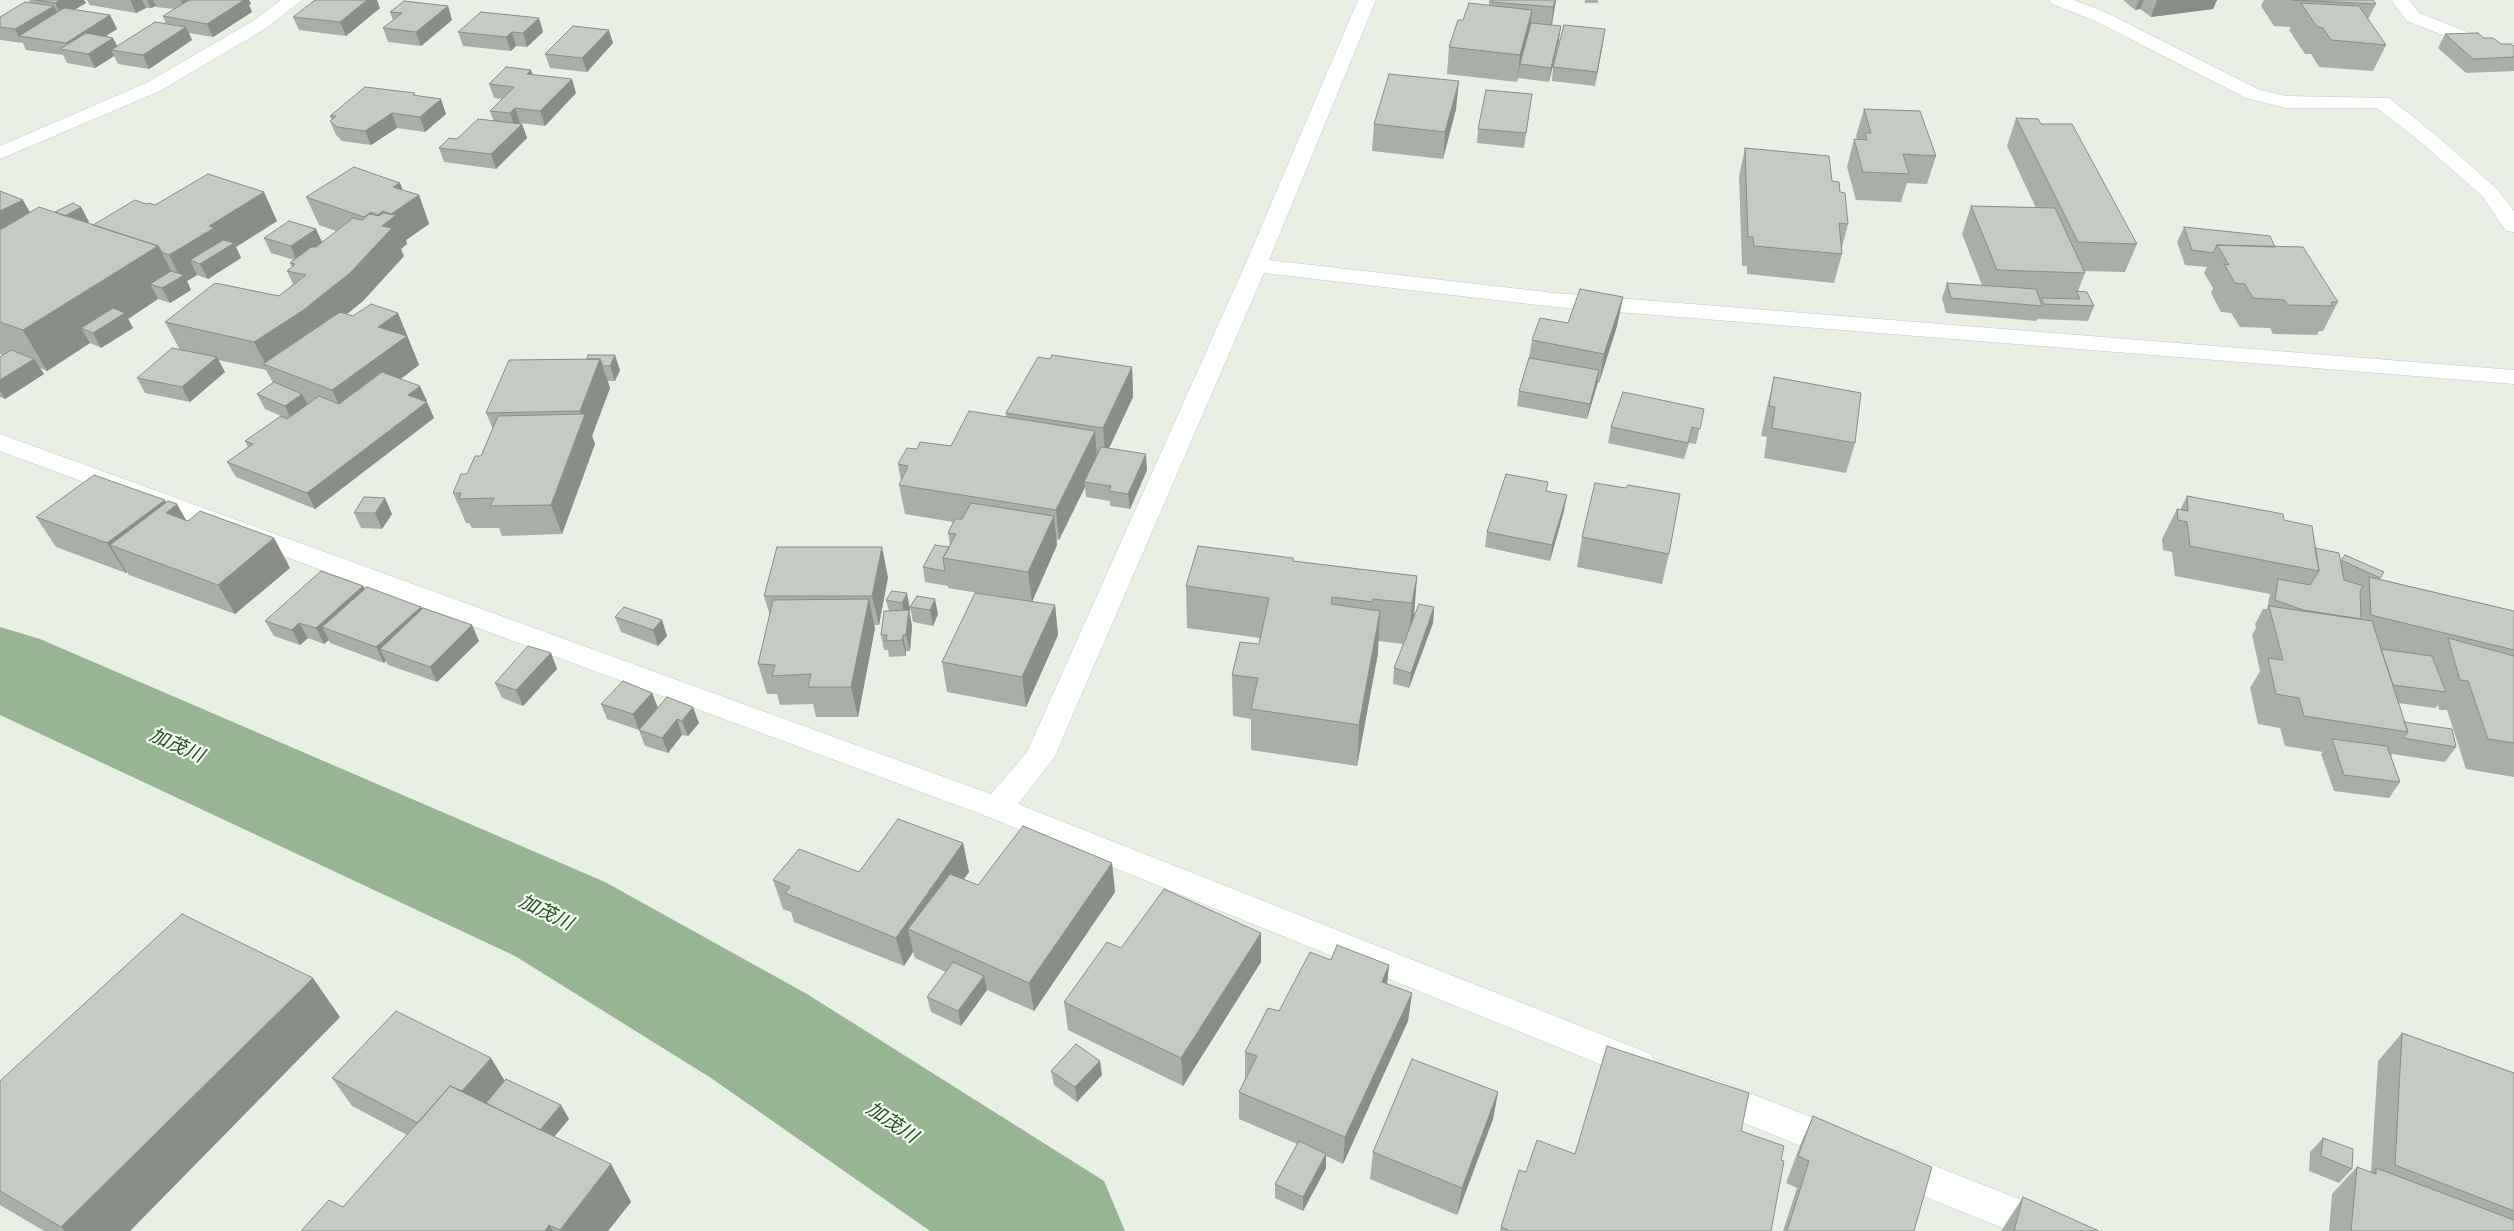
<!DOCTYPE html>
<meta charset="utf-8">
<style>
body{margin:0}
canvas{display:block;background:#e8f0e6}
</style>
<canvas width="2514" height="1231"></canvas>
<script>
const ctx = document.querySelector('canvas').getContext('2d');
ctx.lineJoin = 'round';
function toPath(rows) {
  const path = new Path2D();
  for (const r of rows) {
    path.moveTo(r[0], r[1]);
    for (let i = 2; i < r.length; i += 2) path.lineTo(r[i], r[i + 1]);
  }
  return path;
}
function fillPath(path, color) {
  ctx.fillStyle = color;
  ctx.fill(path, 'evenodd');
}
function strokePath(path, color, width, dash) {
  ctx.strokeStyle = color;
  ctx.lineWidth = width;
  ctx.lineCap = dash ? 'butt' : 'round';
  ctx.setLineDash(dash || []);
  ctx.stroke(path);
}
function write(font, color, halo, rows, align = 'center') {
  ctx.font = font + ' "Source Sans 3","Noto Sans JP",sans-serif';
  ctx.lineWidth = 4.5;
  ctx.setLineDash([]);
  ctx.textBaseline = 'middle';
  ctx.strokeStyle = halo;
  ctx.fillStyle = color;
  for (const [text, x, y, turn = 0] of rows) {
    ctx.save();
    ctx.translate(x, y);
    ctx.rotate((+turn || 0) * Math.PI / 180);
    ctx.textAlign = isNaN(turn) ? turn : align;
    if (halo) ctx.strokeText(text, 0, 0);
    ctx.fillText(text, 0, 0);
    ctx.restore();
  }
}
const river = toPath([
 [0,627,40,639,605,882,807,994,1104,1181,1125,1231,930,1231,711,1078,515,956,0,715,0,627]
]);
const street = toPath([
 [281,0,302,0,265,29,160,91,0,159,0,146,146,83,253,21,281,0],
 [1358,0,1376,0,1269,260,1555,293,2514,370,2514,384,1555,307,1264,273,1054,758,1018,804,1651,1054,1656,1065,1651,1076,1639,1080,986,816,0,451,0,434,991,794,1027,752,1245,265,1358,0],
 [2049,0,2074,0,2107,13,2260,90,2286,96,2389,98,2437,136,2496,188,2514,211,2514,232,2506,231,2482,196,2423,144,2377,108,2286,108,2246,98,2095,21,2052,4,2049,0],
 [2391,0,2409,0,2419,13,2514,50,2514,63,2407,21,2391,0],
 [1711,1078,1854,1134,1859,1146,1854,1158,1841,1162,1699,1105,1694,1094,1699,1083,1711,1078],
 [1892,1149,2067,1218,2073,1231,2010,1231,1879,1178,1874,1166,1879,1154,1892,1149]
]);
const wall = toPath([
 [29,0,84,0,86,3,74,10,110,15,117,29,105,36,113,38,117,46,166,24,163,16,174,9,156,7,156,6,151,8,146,8,136,13,90,5,87,0,249,0,251,4,249,5,252,12,213,37,189,33,192,40,149,69,118,64,114,56,95,68,67,63,63,55,26,50,23,43,0,40,0,17,30,3],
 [1489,0,1556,0,1552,25,1559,40,1549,82,1518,78,1517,82,1447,74,1449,47,1463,20,1489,5],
 [1585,0,1598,0,1598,3,1585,3],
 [2123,0,2217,0,2213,9,2151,17,2140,9,2135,10],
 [2264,0,2373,0,2376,4,2368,19,2386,45,2373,71,2319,67,2311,54,2305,54,2289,30,2291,27,2274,26,2261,6],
 [448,6,452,20,421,46,388,42,383,28,393,20,390,12],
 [380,8,346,36,299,30,293,17],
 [539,18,543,32,527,47,516,46,511,51,463,46,458,32],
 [2445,34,2484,38,2501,44,2514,46,2514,71,2466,73,2438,48],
 [613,43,587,72,550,68,545,54],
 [1603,43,1595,86,1552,81,1553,67],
 [533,75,576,93,545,126,520,123,519,123,522,124,527,138,496,169,444,162,439,148,493,120,490,111,502,99,494,98,489,84],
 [1532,94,1524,148,1477,143,1478,129],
 [416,96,446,114,425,132,397,128,371,145,342,141,336,135,330,121,332,120,330,116],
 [1456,109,1443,159,1372,151,1374,124],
 [1864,109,1936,156,1927,184,1907,183,1901,202,1856,200,1847,167,1854,139,1857,139,1856,136],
 [2016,118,2041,124,2137,244,2125,272,2085,271,2085,273,2078,291,2094,306,2088,321,2038,319,2038,318,2036,321,1946,313,1942,298,1947,283,1982,285,1962,234,1971,206,2036,208,2007,146],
 [1745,148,1832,181,1840,192,1848,224,1842,247,1842,254,1834,283,1747,274,1747,266,1742,266,1739,176],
 [400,183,403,191,419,195,429,224,406,240,407,244,401,249,404,256,363,301,347,314,353,316,398,313,419,365,401,379,427,401,426,402,434,418,315,509,236,477,227,462,248,447,245,441,281,416,265,409,257,394,273,383,266,370,218,360,225,372,190,402,145,393,137,378,180,350,165,322,279,296,293,284,287,271,292,267,290,263,294,260,271,253,264,238,316,229,322,242,336,231,319,225,306,197],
 [0,191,30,213,55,212,81,207,89,222,87,223,93,225,146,204,277,221,236,247,241,258,208,279,197,275,187,281,191,290,170,303,158,299,128,319,133,328,101,348,90,343,47,371,40,368,44,374,5,399,0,397,0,357,3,355,0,354],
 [2184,227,2275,247,2338,302,2323,331,2319,331,2317,335,2273,334,2270,328,2240,327,2231,313,2221,312,2211,293,2213,288,2204,273,2207,267,2185,265,2177,242],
 [1623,297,1617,326,1599,383,1597,383,1587,419,1517,406,1519,391,1529,358,1532,340],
 [588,355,620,370,615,381,608,381,610,388,592,436,595,444,562,534,502,536,499,528,472,528,469,523,466,523,453,493,481,456,493,429,486,413,587,359],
 [1050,359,1132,367,1133,397,1109,448,1147,470,1130,509,1110,506,1110,501,1086,497,1085,487,1059,540,1057,539,1057,545,1032,602,948,588,948,586,925,582,923,567,949,547,950,545,948,533,953,522,905,514,899,485,901,481,898,464,917,449,951,446,1006,417,1006,413],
 [1774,377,1855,443,1846,473,1764,458,1767,437,1761,436,1767,407],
 [1704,409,1696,444,1689,443,1684,459,1608,443,1611,427],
 [1548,482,1546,491,1564,511,1550,561,1485,547,1487,532],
 [1626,488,1669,554,1662,584,1577,567,1582,537],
 [2187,496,2284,520,2315,548,2341,560,2384,572,2380,579,2514,611,2514,777,2466,769,2447,710,2439,710,2438,705,2435,708,2398,703,2404,722,2456,747,2445,762,2392,754,2391,756,2400,782,2389,798,2334,791,2321,754,2323,752,2285,746,2280,728,2258,724,2250,688,2260,671,2252,635,2256,628,2255,624,2263,609,2267,609,2270,594,2175,576,2172,552,2163,550,2162,539,2177,509,2180,510],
 [166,503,186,521,274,538,290,568,235,614,129,575,127,572,126,573,56,547,36,517],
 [354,513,392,514,382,529,361,528],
 [1293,561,1417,576,1413,620,1434,607,1433,623,1409,688,1393,684,1394,668,1404,644,1378,641,1378,653,1357,766,1251,750,1251,719,1233,716,1232,675,1259,644,1260,638,1187,628,1186,586],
 [888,577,879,625,874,625,875,628,858,717,816,717,813,704,780,705,777,694,767,694,758,664,770,616,764,596],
 [363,586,365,589,421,607,422,609,472,625,479,641,437,682,388,665,386,661,384,663,330,643,329,640,324,644,308,638,300,645,274,636,265,621],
 [892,591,910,609,909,610,912,626,910,651,906,651,906,656,889,657,888,650,884,650,881,635,889,611,886,600],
 [917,596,938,614,933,626,913,622,910,607],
 [1055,605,1058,635,1026,707,947,692,942,662],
 [615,617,662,620,667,636,658,646,621,632],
 [551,653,557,669,523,706,502,698,495,683],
 [652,693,658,708,699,723,688,736,682,735,668,753,645,746,639,730,607,719,601,704],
 [963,843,969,872,964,879,978,885,1112,863,1115,892,1034,1011,987,990,961,1026,931,1012,927,997,946,972,915,958,913,952,904,966,794,922,791,912,783,909,773,880,859,872],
 [1261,933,1261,962,1183,1086,1068,1030,1064,1002,1121,948],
 [1331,960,1389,965,1387,984,1412,993,1408,1021,1343,1164,1326,1156,1326,1168,1303,1211,1275,1198,1275,1184,1297,1144,1239,1119,1239,1092,1245,1079,1245,1052,1279,1011],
 [340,1017,130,1231,44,1231,0,1205,0,1081],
 [2402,1033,2514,1073,2514,1231,2329,1231,2332,1194,2357,1167,2371,1172,2378,1061],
 [491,1058,505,1081,561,1105,569,1119,554,1137,611,1164,631,1202,608,1231,301,1231,343,1207,407,1135,352,1106,332,1078],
 [1051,1071,1102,1075,1077,1102,1054,1085],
 [1498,1092,1493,1119,1457,1215,1370,1179,1373,1152],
 [1813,1116,1914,1231,1783,1231,1797,1188,1786,1183,1801,1143],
 [1741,1131,1781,1160,1771,1231,1500,1231,1501,1227,1526,1172,1575,1154],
 [2323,1138,2352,1169,2339,1183,2309,1171,2310,1152],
 [2023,1197,2099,1231,2001,1231]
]);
const shadedWall = toPath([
 [60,0,84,0,86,3,62,17,55,3],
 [130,0,142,0,146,8,136,13],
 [147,0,153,0,156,6,151,8],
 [181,0,203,0,186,11],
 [241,0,249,0,251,4,249,5,252,12,213,37,207,24],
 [367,0,377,0,380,8,346,36,340,22],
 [1555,0,1556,0,1550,34,1553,7],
 [2139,0,2144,0,2140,9,2135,10],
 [2157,0,2217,0,2213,9,2151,17],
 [54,6,61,19,19,36,22,43,15,29],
 [448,6,452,20,421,46,416,32],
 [1532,10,1529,36,1520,64,1517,82,1520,55],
 [110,15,117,29,80,53,70,51,66,43],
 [539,18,543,32,527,47,523,33],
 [1561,26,1559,40,1549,82,1551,68],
 [186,27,192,40,149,69,143,55],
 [1605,29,1603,43,1595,86,1597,72],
 [609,30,613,43,587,72,582,58],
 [512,32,516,46,511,51,506,37],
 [113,38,120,52,111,50,114,56,95,68,88,54],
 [531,70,536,84,527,74],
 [572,79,576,93,545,126,540,111],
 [1459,81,1456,109,1443,159,1445,132],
 [441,99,446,114,425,132,420,117],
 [515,108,520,123,515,128,510,113],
 [392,113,397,128,371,145,365,131],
 [522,124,527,138,496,169,491,154],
 [400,183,408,203,419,195,429,224,406,240,407,244,401,249,404,256,363,301,315,340,266,365,254,342,376,245,364,217,371,212,382,239,386,235,378,215,383,211,388,222,393,218,391,214,393,187],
 [264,192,277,221,236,247,241,258,208,279,200,264,190,260,197,275,187,281,191,290,170,303,162,288,150,284,158,299,128,319,133,328,101,348,93,333,81,328,90,343,47,371,23,330,158,246,176,280,180,277,169,255,209,226],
 [23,200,39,228,0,248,0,211],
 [81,207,89,222,47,244,39,229],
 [316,229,323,244,297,261,291,246],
 [1623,297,1617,326,1599,383,1604,354],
 [398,313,419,365,346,419,332,390,378,327],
 [615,355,620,370,615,381,610,366],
 [217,357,225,372,190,402,182,387],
 [34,359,44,374,5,399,0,391,0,380],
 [600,359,610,388,592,436,595,444,562,534,551,505,583,418,580,411],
 [1132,367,1133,397,1105,457,1103,428],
 [1599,370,1597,386,1587,419,1590,404],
 [420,386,427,401,414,410,408,395],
 [302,394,310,409,292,421,285,406],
 [427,402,434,418,315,509,307,493],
 [1095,431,1097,461,1084,482,1085,487,1059,540,1056,510],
 [1146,454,1147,470,1130,509,1128,494],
 [1567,495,1564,511,1550,561,1552,545],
 [385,498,392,514,382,529,375,513],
 [165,500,170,509,177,504,194,534,110,545,127,572,126,573,107,543],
 [1054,516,1057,545,1032,602,1028,572],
 [274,538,290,568,235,614,218,585],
 [882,547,888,577,879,625,872,596],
 [1417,576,1414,617,1408,645,1412,603],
 [363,586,371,601,322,627,329,640,324,644,316,628],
 [907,593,910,609,905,619,902,603],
 [869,599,875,628,858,717,851,687],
 [935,599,938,614,933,626,930,610],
 [1055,605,1058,635,1026,707,1022,677],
 [421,607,429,622,380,649,386,661,384,663,376,647],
 [1434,607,1433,623,1409,688,1411,673],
 [909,610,912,626,910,651,906,635],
 [1380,611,1378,653,1357,766,1359,725],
 [662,620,667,636,658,646,653,630],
 [299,623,308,638,300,645,292,630],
 [472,625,479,641,437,682,430,667],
 [903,635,906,651,906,656,902,640],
 [551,653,557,669,523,706,516,690],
 [652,693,658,708,639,730,633,714],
 [693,707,699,723,688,736,682,721],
 [677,719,682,735,668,753,662,738],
 [963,843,969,872,924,936,908,929,913,952,904,966,896,938],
 [1112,863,1115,892,1034,1011,1029,983],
 [1261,933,1261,962,1183,1086,1181,1058],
 [1389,965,1386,994,1382,982],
 [984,976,987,990,961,1026,958,1011],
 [313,978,340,1017,130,1231,65,1231,61,1227],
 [1412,993,1408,1021,1343,1164,1345,1137],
 [491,1058,507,1085,481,1117,429,1128],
 [1100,1061,1102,1075,1077,1102,1075,1087],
 [1498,1092,1493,1119,1457,1215,1462,1188],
 [561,1105,569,1119,539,1155,531,1141],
 [1326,1154,1326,1168,1303,1211,1303,1197],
 [611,1164,631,1202,608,1231,560,1231,560,1230],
 [549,1225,553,1231,545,1231]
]);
const building = toPath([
 [36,0,60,0,55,3,36,0],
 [189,0,244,0,207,24,163,16,189,0],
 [315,0,367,0,340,22,293,17,315,0],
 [1492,0,1555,0,1553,7,1492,2,1492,0],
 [2292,0,2373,0,2376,4,2292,0],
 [404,1,448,6,416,32,383,28,402,13,390,12,404,1],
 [25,2,54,6,15,29,0,27,0,17,25,2],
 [1469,3,1532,10,1520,55,1449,47,1458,20,1463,20,1469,3],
 [2301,3,2359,6,2386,45,2331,40,2323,28,2317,27,2301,3],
 [64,8,110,15,66,43,19,36,64,8],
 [481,12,539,18,523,33,512,32,506,37,458,32,481,12],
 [155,22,186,27,143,55,111,50,155,22],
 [1531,23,1561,26,1551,68,1520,64,1531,23],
 [1564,25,1605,29,1597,72,1553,67,1564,25],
 [573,26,609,30,582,58,545,54,573,26],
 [86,33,113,38,88,54,60,49,86,33],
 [2478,33,2484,38,2493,38,2501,44,2511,44,2514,46,2514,57,2473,59,2445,34,2478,33],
 [506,67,531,70,527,74,572,79,540,111,515,108,510,113,490,111,514,87,489,84,506,67],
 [1389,74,1459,81,1445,132,1374,124,1389,74],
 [365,87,415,93,413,95,441,99,420,117,392,113,365,131,337,127,330,121,336,116,330,116,365,87],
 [1486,90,1532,94,1526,133,1478,129,1486,90],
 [1864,109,1920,111,1936,156,1903,154,1909,174,1863,172,1854,139,1867,140,1865,133,1871,133,1864,109],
 [2016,118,2038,119,2041,124,2072,124,2137,244,2078,242,2016,118],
 [478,119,522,124,491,154,439,148,449,138,457,139,478,119],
 [1745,148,1829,156,1832,181,1839,182,1840,192,1845,193,1848,224,1839,223,1842,254,1754,246,1753,237,1748,237,1745,148],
 [354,167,400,183,393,187,419,195,391,214,383,211,378,215,371,212,364,217,306,197,354,167],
 [208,174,264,192,209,226,214,228,169,255,162,252,158,246,93,225,135,200,146,204,149,203,155,205,208,174],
 [0,191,23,200,0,211,0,191],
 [73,203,81,207,65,216,55,212,73,203],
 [1971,206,2055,208,2085,273,1997,270,1971,206],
 [39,207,158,246,23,330,0,322,0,230,39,207],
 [383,213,396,215,382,226,392,228,350,273,302,311,254,342,165,322,215,283,279,296,306,275,287,271,295,264,290,263,311,247,316,247,353,218,362,220,369,214,379,216,383,213],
 [289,221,316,229,291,246,264,238,289,221],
 [2184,227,2270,236,2275,247,2217,245,2213,253,2192,250,2184,227],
 [223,240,234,243,200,264,190,260,223,240],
 [2217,245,2303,247,2338,302,2331,302,2333,306,2288,305,2284,300,2253,298,2245,284,2235,283,2224,264,2229,265,2217,245],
 [171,271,184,275,162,288,150,284,171,271],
 [1947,283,2036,289,2042,306,1951,298,1947,283],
 [1580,289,1623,297,1604,354,1532,340,1540,318,1568,323,1580,289],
 [2076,291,2087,292,2094,306,2044,304,2041,298,2080,299,2076,291],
 [371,304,398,313,378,327,407,336,332,390,263,364,340,312,353,316,371,304],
 [113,308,125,313,93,333,81,328,113,308],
 [172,348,217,357,182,387,137,378,172,348],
 [11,350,34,359,0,380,0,357,11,350],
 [588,355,615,355,610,366,603,366,600,359,587,359,588,355],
 [1052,355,1132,367,1103,428,1006,413,1038,357,1050,359,1052,355],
 [1529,358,1599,370,1590,404,1519,391,1529,358],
 [600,359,580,411,486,413,509,360,600,359],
 [382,372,420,386,408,395,427,402,307,493,227,462,253,444,245,441,281,416,287,419,319,396,339,404,382,372],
 [1774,377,1861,393,1855,443,1772,428,1775,407,1769,406,1774,377],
 [274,382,302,394,285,406,257,394,274,382],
 [1623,392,1704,409,1700,429,1692,427,1688,443,1611,427,1623,392],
 [969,411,1095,431,1056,510,899,485,908,466,898,464,907,448,917,449,920,442,951,446,969,411],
 [585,414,551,505,490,506,494,498,459,499,461,493,453,493,461,474,467,474,475,456,481,456,498,416,585,414],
 [1101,447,1146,454,1128,494,1109,491,1111,486,1084,482,1101,447],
 [1506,474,1548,482,1546,491,1567,495,1552,545,1487,532,1506,474],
 [94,475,165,500,107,543,36,517,94,475],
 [1595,483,1626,488,1628,485,1680,494,1669,554,1582,537,1595,483],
 [2187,496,2283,514,2284,520,2312,526,2319,571,2190,546,2187,522,2178,520,2177,509,2188,511,2187,496],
 [364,497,385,498,375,513,354,513,364,497],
 [168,501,177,504,166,513,188,521,200,511,274,538,218,585,110,545,168,501],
 [971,503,1054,516,1028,572,943,558,956,534,948,533,955,519,962,519,971,503],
 [935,545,949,547,943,558,945,571,923,567,935,545],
 [1198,546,1293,558,1293,561,1417,576,1412,603,1373,599,1373,602,1332,597,1331,604,1380,611,1359,725,1251,709,1258,678,1232,675,1240,642,1259,644,1269,598,1186,586,1198,546],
 [777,547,882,547,872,596,764,596,777,547],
 [2315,548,2339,553,2344,580,2363,586,2360,591,2361,619,2303,610,2275,600,2278,579,2310,585,2319,571,2315,548],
 [2345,555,2384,572,2380,578,2341,560,2345,555],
 [321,571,363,586,316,628,299,623,292,630,265,621,321,571],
 [2369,577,2514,611,2514,650,2371,615,2369,577],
 [367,587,421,607,376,647,322,627,367,587],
 [892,591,907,593,902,603,886,600,892,591],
 [975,593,1055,605,1022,677,942,662,975,593],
 [917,596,935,599,930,610,910,607,917,596],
 [869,599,851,687,808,687,811,674,772,676,775,665,758,664,773,600,869,599],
 [1419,604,1434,607,1411,673,1394,668,1419,604],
 [2269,606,2372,621,2408,732,2304,716,2299,698,2276,694,2268,658,2283,660,2269,606],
 [624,607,662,620,653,630,615,617,624,607],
 [423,608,472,625,430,667,380,649,423,608],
 [909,610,906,635,903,635,902,640,886,641,887,635,881,635,884,611,909,610],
 [2448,638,2514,656,2514,743,2488,739,2468,681,2460,680,2448,638],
 [528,646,551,653,516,690,495,683,528,646],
 [2381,649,2432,656,2446,692,2393,685,2381,649],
 [623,681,652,693,633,714,601,704,623,681],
 [667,697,693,707,682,721,677,719,662,738,639,730,667,697],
 [2404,722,2452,729,2456,747,2403,738,2408,732,2404,722],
 [2332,739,2387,746,2400,782,2344,775,2332,739],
 [898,819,963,843,896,938,785,893,790,887,773,880,799,849,859,872,898,819],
 [1023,826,1112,863,1029,983,908,929,950,874,978,885,1023,826],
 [1164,889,1261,933,1181,1058,1064,1002,1107,942,1121,948,1164,889],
 [182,914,313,978,61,1227,0,1191,0,1081,182,914],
 [1337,945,1389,965,1382,982,1412,993,1345,1137,1239,1092,1257,1056,1245,1052,1268,1008,1279,1011,1310,952,1331,960,1337,945],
 [953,962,984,976,958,1011,927,997,953,962],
 [396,1011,491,1058,462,1091,450,1086,418,1123,332,1078,396,1011],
 [2402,1033,2514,1073,2514,1211,2395,1165,2402,1033],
 [1076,1044,1100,1061,1075,1087,1051,1071,1076,1044],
 [1607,1046,1749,1093,1741,1131,1784,1146,1781,1160,1784,1161,1771,1231,1507,1231,1508,1230,1501,1227,1519,1170,1526,1172,1537,1140,1575,1154,1607,1046],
 [1412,1059,1498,1092,1462,1188,1373,1152,1412,1059],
 [506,1079,561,1105,540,1130,486,1103,506,1079],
 [450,1086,611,1164,560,1230,549,1225,545,1231,301,1231,329,1200,343,1207,450,1086],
 [1813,1116,1932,1167,1914,1231,1787,1231,1809,1161,1798,1156,1813,1116],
 [2323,1138,2353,1149,2352,1169,2321,1156,2323,1138],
 [1299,1141,1326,1154,1303,1197,1275,1184,1299,1141],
 [2357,1167,2376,1174,2376,1168,2514,1220,2514,1231,2351,1231,2357,1167],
 [2023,1197,2099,1231,2014,1231,2023,1197]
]);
const waterNames = [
 ["加茂川",176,747,24],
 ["加茂川",545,914,26],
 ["加茂川",891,1124,34]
];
fillPath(river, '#97b593');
strokePath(street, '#c1c9bf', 1);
fillPath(street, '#fff');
fillPath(wall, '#a9afa7');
fillPath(shadedWall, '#898e88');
fillPath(building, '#c4cbc2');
strokePath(building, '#898e88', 1);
write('italic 19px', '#224b1c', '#f5fdf4', waterNames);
</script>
